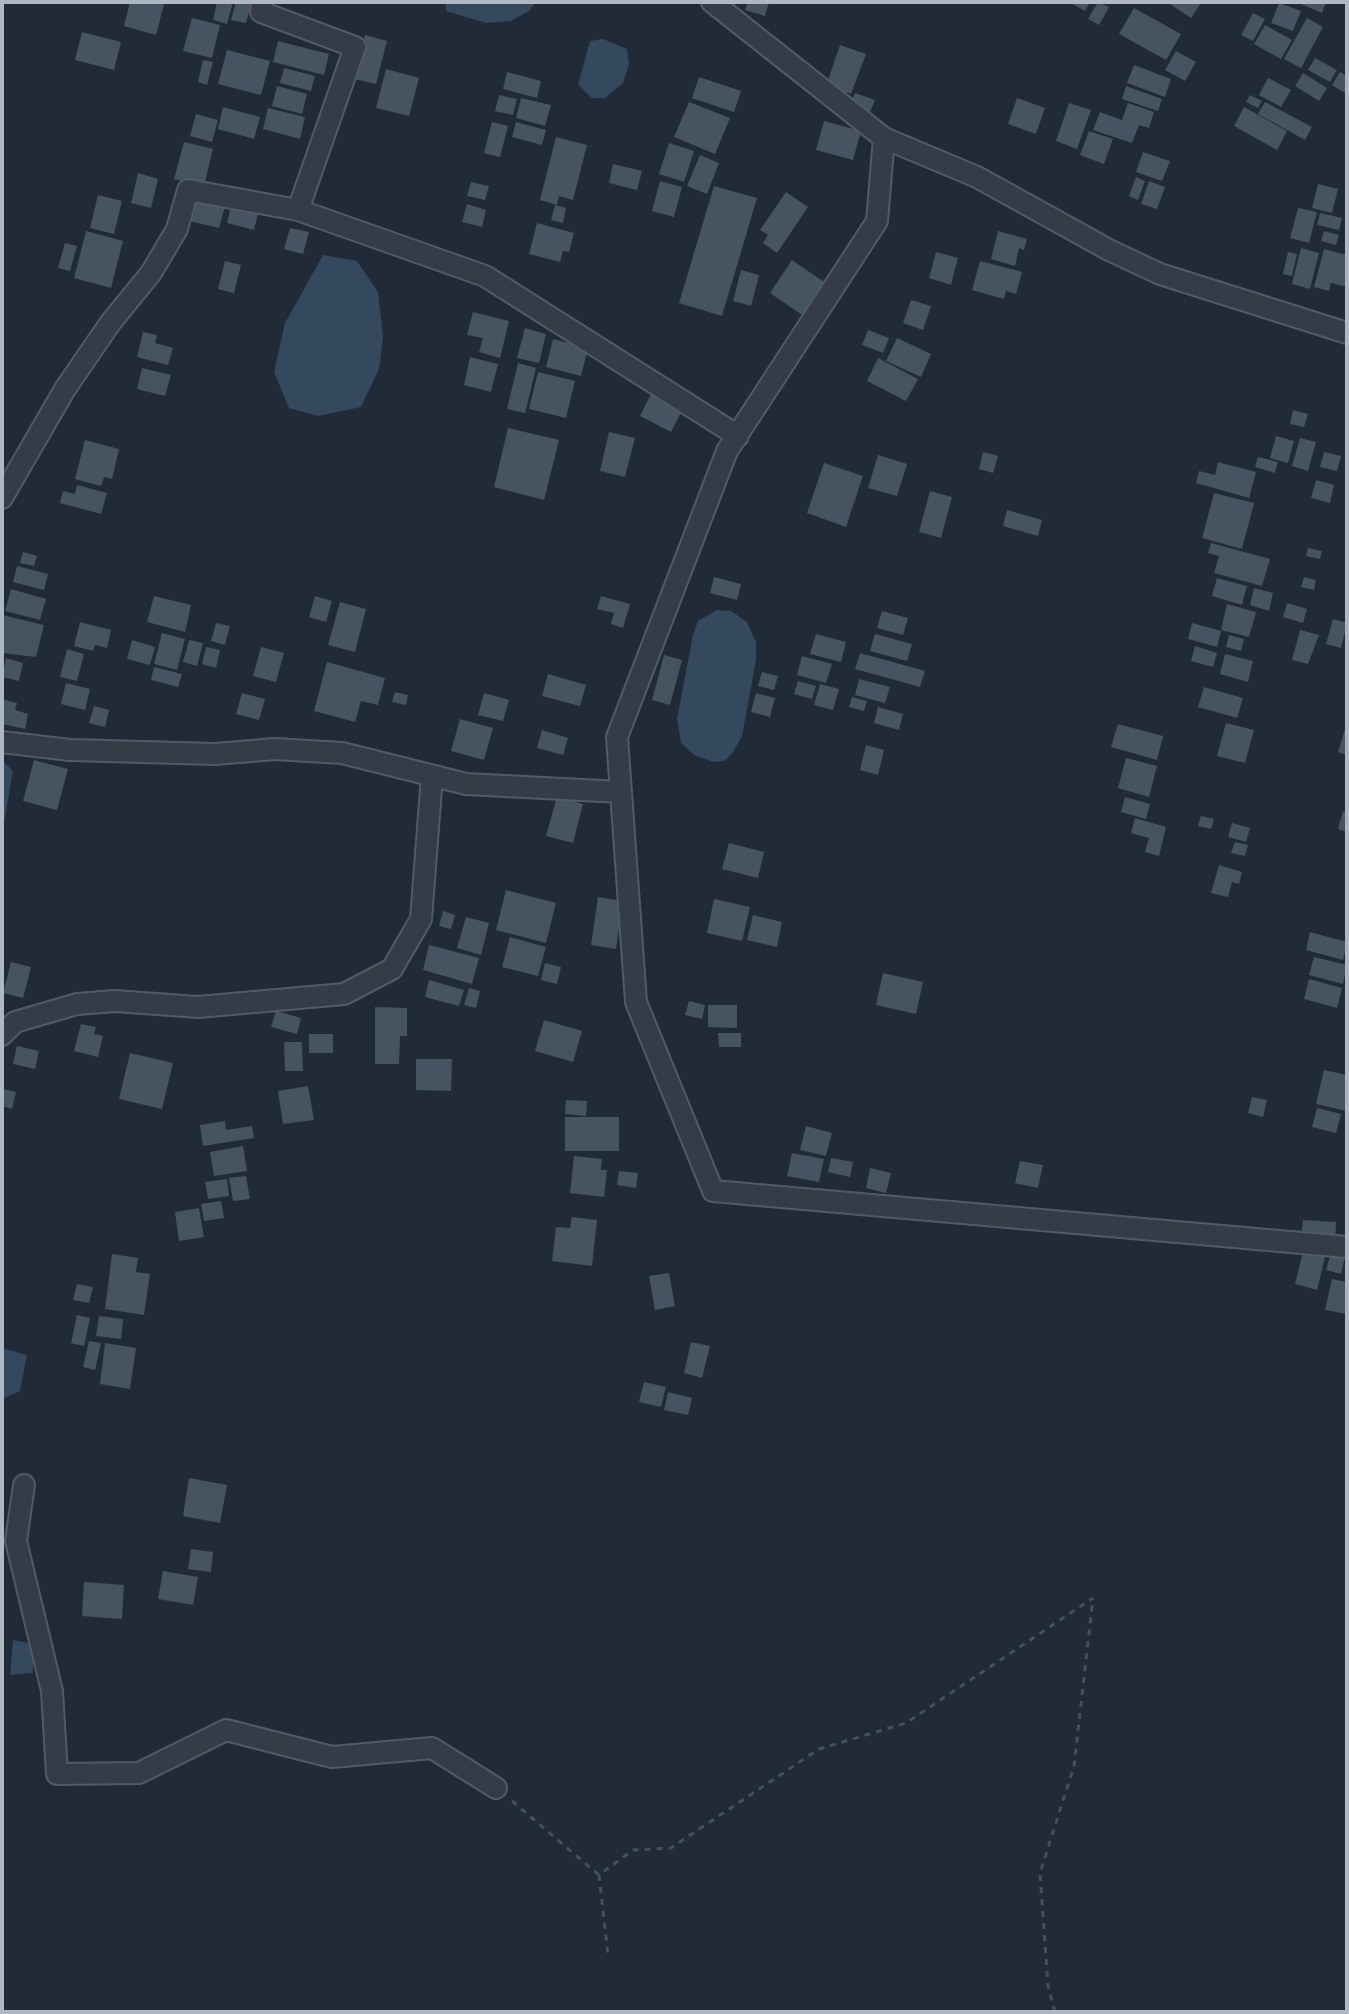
<!DOCTYPE html>
<style>
body{margin:0}
#map{position:relative;width:1349px;height:2014px;overflow:hidden;background:#202b37;font-family:Arial,sans-serif}
canvas{display:block}
.frame{position:absolute;inset:0;border:4px solid #aeb8c4;pointer-events:none}
</style>
<div id="map">
<canvas width="1349" height="2014"></canvas>
<div class="frame"></div>
</div>
<script>
const ctx = document.querySelector('canvas').getContext('2d');
ctx.lineJoin = 'round';
function fillPath(path, color) {
  ctx.fillStyle = color;
  ctx.fill(path, 'evenodd');
}
function toPath(rows) {
  const path = new Path2D();
  for (const r of rows) {
    path.moveTo(r[0], r[1]);
    for (let i = 2; i < r.length; i += 2) path.lineTo(r[i], r[i + 1]);
  }
  return path;
}
function strokePath(path, color, width, dash) {
  ctx.strokeStyle = color;
  ctx.lineWidth = width;
  ctx.lineCap = dash ? 'butt' : 'round';
  ctx.setLineDash(dash || []);
  ctx.stroke(path);
}
const water = toPath([
 [446,2,536,2,529,11,511,21,486,23,446,11],
 [603,39,627,49,629,64,623,83,605,98,592,98,578,85,590,41],
 [323,255,357,261,378,292,383,337,379,369,361,407,318,416,289,408,274,372,285,323],
 [717,610,731,611,747,622,756,642,756,660,742,736,732,754,724,761,714,762,694,755,681,743,677,719,693,635,698,621],
 [2,760,13,771,2,834],
 [2,1348,27,1355,20,1391,2,1399],
 [13,1640,33,1644,33,1673,10,1675]
]);
const building = toPath([
 [130,2,164,4,156,35,124,26],
 [217,2,233,2,227,24,213,20],
 [236,2,252,2,246,23,231,20],
 [748,2,769,2,765,16,745,10],
 [1069,2,1090,2,1085,11],
 [1098,2,1109,7,1099,25,1088,19],
 [1167,2,1199,2,1201,3,1191,18],
 [1296,2,1326,2,1322,13],
 [1279,3,1301,11,1293,31,1271,23],
 [1134,8,1181,34,1166,60,1119,34],
 [1253,13,1265,19,1253,41,1241,35],
 [192,18,220,25,212,58,183,51],
 [1307,18,1323,27,1301,68,1284,59],
 [1265,25,1292,40,1281,59,1254,44],
 [82,32,121,42,114,70,75,60],
 [365,35,387,41,376,84,354,79],
 [278,41,329,54,324,75,273,62],
 [840,45,866,54,851,94,826,86],
 [227,50,270,61,261,95,218,84],
 [1176,51,1196,62,1185,81,1165,70],
 [1315,58,1337,70,1330,82,1308,70],
 [203,60,213,62,207,85,198,82],
 [1134,65,1171,79,1165,97,1127,83],
 [284,68,315,76,311,91,280,83],
 [386,69,419,78,409,116,376,108],
 [507,72,541,81,537,98,503,89],
 [1340,72,1347,76,1345,93,1332,85],
 [1303,73,1327,88,1319,101,1295,86],
 [699,77,741,91,734,112,692,98],
 [1268,78,1291,90,1281,107,1259,95],
 [277,86,307,94,302,114,272,106],
 [1126,86,1162,99,1158,111,1122,99],
 [855,93,875,100,869,114,849,107],
 [499,95,517,99,513,115,495,111],
 [1250,95,1262,101,1258,108,1246,102],
 [521,98,551,105,545,126,516,118],
 [1017,98,1045,108,1036,134,1008,124],
 [689,102,730,118,715,154,674,137],
 [1265,102,1312,127,1305,140,1258,114],
 [1069,103,1091,110,1077,149,1056,141],
 [1128,103,1154,112,1149,128,1139,125,1132,143,1093,130,1100,112,1122,120],
 [223,107,260,117,254,139,218,129],
 [1244,107,1287,131,1277,150,1234,126],
 [268,108,305,117,300,139,263,129],
 [196,114,218,120,212,142,190,136],
 [824,121,861,131,853,160,816,150],
 [492,122,508,126,500,157,484,153],
 [516,122,546,130,542,145,512,137],
 [1089,131,1113,139,1104,164,1080,155],
 [556,137,587,145,573,200,559,196,557,205,540,200],
 [184,142,213,149,204,186,174,179],
 [669,143,694,151,684,182,659,174],
 [1143,152,1170,161,1162,181,1136,172],
 [700,155,719,163,707,194,687,186],
 [613,164,642,171,637,190,609,183],
 [138,173,158,179,151,208,131,203],
 [1136,177,1145,181,1138,200,1129,196],
 [660,181,682,187,674,217,652,211],
 [1149,181,1165,187,1157,209,1141,204],
 [471,182,489,186,485,200,467,196],
 [1318,184,1338,189,1332,213,1312,208],
 [714,186,757,198,722,316,679,303],
 [786,192,808,207,777,253,763,243,768,235,760,230],
 [98,195,122,201,114,234,90,228],
 [196,195,226,203,219,228,189,221],
 [232,202,259,209,254,230,227,223],
 [467,204,486,210,482,227,462,222],
 [555,205,566,208,563,223,551,220],
 [1298,208,1317,212,1309,243,1290,238],
 [1320,213,1342,218,1339,230,1317,225],
 [537,223,574,233,569,252,563,251,560,262,529,254],
 [290,228,309,232,303,254,284,249],
 [86,231,123,241,111,288,74,278],
 [998,231,1027,239,1024,250,1019,248,1015,266,991,259],
 [1324,231,1339,235,1336,245,1321,241],
 [65,243,77,246,70,271,58,268],
 [1301,248,1319,253,1310,289,1292,284],
 [1324,249,1347,255,1347,287,1331,283,1329,291,1314,287],
 [936,252,958,258,951,285,929,278],
 [1288,252,1297,254,1292,276,1283,274],
 [792,260,827,284,805,317,770,293],
 [225,261,241,265,234,293,218,289],
 [980,261,1022,272,1016,294,1006,291,1004,299,972,290],
 [741,270,759,275,751,306,733,301],
 [911,300,931,306,923,330,903,323],
 [473,312,509,321,500,358,479,352,483,338,467,335],
 [525,328,546,334,539,363,517,358],
 [868,330,889,338,883,353,862,345],
 [143,332,157,335,155,343,173,348,168,365,137,357],
 [897,338,931,354,921,377,886,361],
 [553,339,588,348,581,376,546,367],
 [470,357,498,364,491,392,464,385],
 [878,358,918,379,906,401,867,381],
 [518,363,536,368,525,413,507,409],
 [142,368,171,375,165,396,137,389],
 [538,372,575,381,566,418,529,409],
 [653,390,684,406,671,432,640,416],
 [1293,410,1308,414,1304,427,1290,424],
 [508,428,559,440,544,500,494,487],
 [609,432,635,438,625,477,600,471],
 [1276,436,1294,441,1288,463,1270,458],
 [1300,438,1316,442,1308,471,1292,466],
 [85,440,119,449,112,479,104,477,101,486,75,479],
 [983,452,998,456,993,473,979,469],
 [1324,452,1341,456,1337,471,1320,467],
 [878,455,907,464,897,496,868,488],
 [1258,457,1278,462,1275,473,1255,467],
 [1218,462,1256,472,1249,498,1196,483,1199,471,1215,475],
 [824,463,863,476,846,527,807,513],
 [1316,480,1334,485,1330,503,1311,498],
 [77,485,107,493,101,514,60,503,63,491,75,494],
 [930,491,952,497,941,538,919,532],
 [1214,493,1254,503,1242,549,1202,538],
 [1007,510,1042,520,1038,536,1003,526],
 [1211,543,1270,559,1262,586,1214,573,1219,556,1208,553],
 [1308,548,1322,551,1320,559,1306,556],
 [23,552,37,556,34,566,20,563],
 [17,566,48,574,44,590,13,582],
 [714,577,741,584,737,600,710,593],
 [1304,577,1316,580,1314,590,1301,587],
 [1217,578,1247,586,1242,605,1212,596],
 [1254,588,1273,593,1269,611,1250,605],
 [11,589,46,599,40,620,5,611],
 [154,596,191,605,185,632,147,622],
 [315,596,332,601,326,622,309,617],
 [601,596,630,604,623,628,611,624,614,613,597,609],
 [340,602,366,609,355,652,328,645],
 [1287,603,1307,609,1303,623,1283,617],
 [1227,604,1256,612,1249,637,1221,630],
 [882,611,908,618,903,635,877,628],
 [2,615,44,625,36,657,2,653],
 [1333,619,1347,623,1341,648,1326,644],
 [80,622,111,630,107,648,95,645,93,651,74,646],
 [216,623,230,626,225,645,211,641],
 [1192,623,1221,631,1217,647,1188,639],
 [1300,630,1319,635,1308,664,1292,660],
 [162,633,185,639,177,670,154,664],
 [816,634,846,642,841,662,810,654],
 [875,634,912,644,907,661,870,651],
 [1229,635,1244,639,1241,651,1226,647],
 [132,640,155,647,150,665,127,659],
 [189,640,203,643,197,666,183,662],
 [1195,646,1217,653,1213,667,1191,661],
 [206,647,220,650,216,668,202,664],
 [261,647,284,653,276,682,253,676],
 [67,649,84,654,77,681,60,677],
 [860,653,925,671,920,687,855,669],
 [1225,654,1253,661,1248,682,1220,674],
 [664,655,682,660,670,705,652,700],
 [802,656,832,664,826,683,797,675],
 [6,658,23,663,19,681,2,677],
 [327,662,385,678,378,705,361,701,355,722,314,711],
 [154,667,182,674,178,687,151,680],
 [762,672,778,676,774,690,758,686],
 [548,674,586,685,580,706,542,696],
 [859,679,890,687,885,703,855,695],
 [798,681,816,686,812,699,794,694],
 [66,683,90,689,85,710,61,704],
 [820,684,839,689,833,710,814,705],
 [1204,687,1243,698,1237,718,1198,707],
 [395,692,408,695,406,705,392,702],
 [242,693,265,699,259,720,236,714],
 [484,693,509,700,503,721,478,715],
 [756,693,775,698,770,717,751,712],
 [852,697,867,701,864,711,849,707],
 [2,699,17,703,15,710,28,714,25,729,2,724],
 [94,706,109,710,105,727,89,723],
 [878,707,903,714,899,730,874,723],
 [460,719,493,728,484,760,451,751],
 [1226,723,1254,730,1245,763,1217,756],
 [1118,724,1163,736,1157,760,1111,747],
 [1345,729,1347,729,1347,755,1338,752],
 [542,730,568,738,563,755,537,748],
 [866,745,884,750,878,775,860,770],
 [1126,758,1157,766,1149,797,1118,788],
 [34,760,68,769,57,810,23,801],
 [557,797,583,804,573,843,546,836],
 [1125,797,1150,804,1146,819,1121,812],
 [1343,811,1347,812,1347,832,1338,829],
 [1201,816,1214,819,1211,829,1198,826],
 [1135,818,1166,827,1159,856,1145,852,1149,838,1131,833],
 [1232,823,1250,828,1246,842,1228,837],
 [1235,842,1248,845,1245,856,1231,853],
 [729,843,764,852,758,878,722,869],
 [1219,865,1242,872,1239,884,1232,882,1228,897,1211,893],
 [506,890,556,903,546,943,496,930],
 [598,897,623,901,616,949,591,945],
 [714,899,750,907,742,941,707,933],
 [443,911,455,915,451,929,439,926],
 [753,915,782,922,777,947,747,940],
 [466,917,489,923,481,955,457,948],
 [1310,932,1347,942,1343,960,1306,950],
 [510,937,546,947,538,976,502,967],
 [429,945,479,958,472,984,423,970],
 [1314,957,1347,965,1343,984,1309,975],
 [11,962,31,967,23,998,3,993],
 [545,963,561,967,557,984,541,980],
 [883,973,923,982,916,1014,876,1005],
 [1309,979,1342,988,1337,1008,1304,999],
 [429,980,464,990,459,1006,425,997],
 [469,988,480,991,476,1008,464,1005],
 [689,1001,705,1005,702,1019,685,1015],
 [708,1005,737,1005,737,1028,708,1027],
 [375,1007,407,1008,407,1036,400,1036,399,1064,375,1064],
 [276,1011,301,1018,297,1034,271,1027],
 [544,1020,582,1031,573,1062,535,1051],
 [81,1024,96,1027,94,1034,103,1036,98,1057,74,1051],
 [718,1033,741,1033,741,1047,719,1047],
 [309,1034,333,1034,333,1053,309,1053],
 [284,1042,302,1042,303,1071,285,1071],
 [17,1046,39,1051,35,1069,13,1064],
 [130,1053,173,1063,162,1109,119,1099],
 [416,1059,452,1059,451,1091,416,1090],
 [1324,1070,1347,1075,1346,1111,1316,1104],
 [308,1086,314,1120,283,1124,278,1091],
 [2,1089,16,1092,12,1109,2,1106],
 [1252,1097,1267,1100,1263,1117,1248,1113],
 [566,1100,587,1101,586,1116,565,1114],
 [1317,1108,1341,1114,1336,1133,1312,1127],
 [565,1117,619,1117,619,1151,565,1151],
 [225,1121,226,1130,252,1126,254,1138,203,1146,200,1125],
 [806,1126,832,1133,826,1156,800,1150],
 [243,1146,247,1171,214,1176,210,1152],
 [792,1153,824,1159,819,1182,787,1176],
 [574,1156,602,1159,601,1170,607,1170,604,1197,570,1193],
 [831,1158,853,1162,850,1177,828,1172],
 [1020,1161,1043,1165,1038,1188,1015,1183],
 [870,1168,891,1173,886,1193,866,1188],
 [619,1171,638,1173,636,1188,617,1185],
 [246,1176,250,1199,233,1201,229,1178],
 [227,1179,229,1196,208,1199,205,1182],
 [221,1201,224,1218,204,1221,201,1204],
 [199,1208,204,1237,179,1241,175,1212],
 [572,1217,597,1220,592,1266,552,1261,556,1227,570,1228],
 [1303,1220,1336,1222,1335,1242,1301,1240],
 [1332,1249,1346,1252,1341,1274,1326,1270],
 [1303,1252,1325,1257,1317,1290,1295,1284],
 [112,1254,138,1258,136,1272,150,1274,144,1315,105,1309],
 [669,1273,675,1306,655,1310,649,1276],
 [1332,1279,1347,1282,1347,1314,1325,1310],
 [77,1284,93,1287,89,1303,73,1300],
 [77,1315,90,1318,84,1346,71,1343],
 [99,1316,123,1319,121,1339,96,1336],
 [89,1341,101,1343,95,1370,83,1367],
 [691,1342,710,1346,702,1378,684,1373],
 [105,1343,136,1348,130,1389,100,1384],
 [644,1382,666,1387,661,1407,639,1402],
 [668,1392,692,1398,688,1415,664,1410],
 [189,1478,227,1485,220,1523,183,1516],
 [191,1549,213,1552,211,1572,188,1569],
 [163,1571,198,1577,193,1605,158,1599],
 [84,1582,124,1585,122,1619,82,1616]
]);
const path = toPath([
 [512,1801,599,1875,633,1850,671,1848,819,1749,906,1723,1093,1598],
 [599,1875,608,1955],
 [1055,2012,1048,1986,1040,1873,1074,1766,1093,1598]
]);
const minor = toPath([
 [262,2,261,12,355,47,298,210,485,276,738,436],
 [712,2,884,138,877,221,727,451,617,737,636,1002,713,1191,1347,1247],
 [884,138,977,177,1109,250,1160,274,1347,333],
 [2,498,65,389,111,322,151,273,177,229,188,190,298,210],
 [2,742,70,750,215,754,275,749,342,753,466,784,621,792],
 [2,1035,15,1022,77,1004,115,1001,198,1007,344,994,392,969,421,919,432,776],
 [24,1485,16,1541,52,1691,57,1774,139,1773,226,1730,332,1757,432,1748,496,1788]
]);
fillPath(water, '#34485e');
fillPath(building, '#465361');
strokePath(minor, '#515b65', 24);
strokePath(path, '#405455', 3, [6, 6]);
strokePath(minor, '#343d47', 20);
</script>
